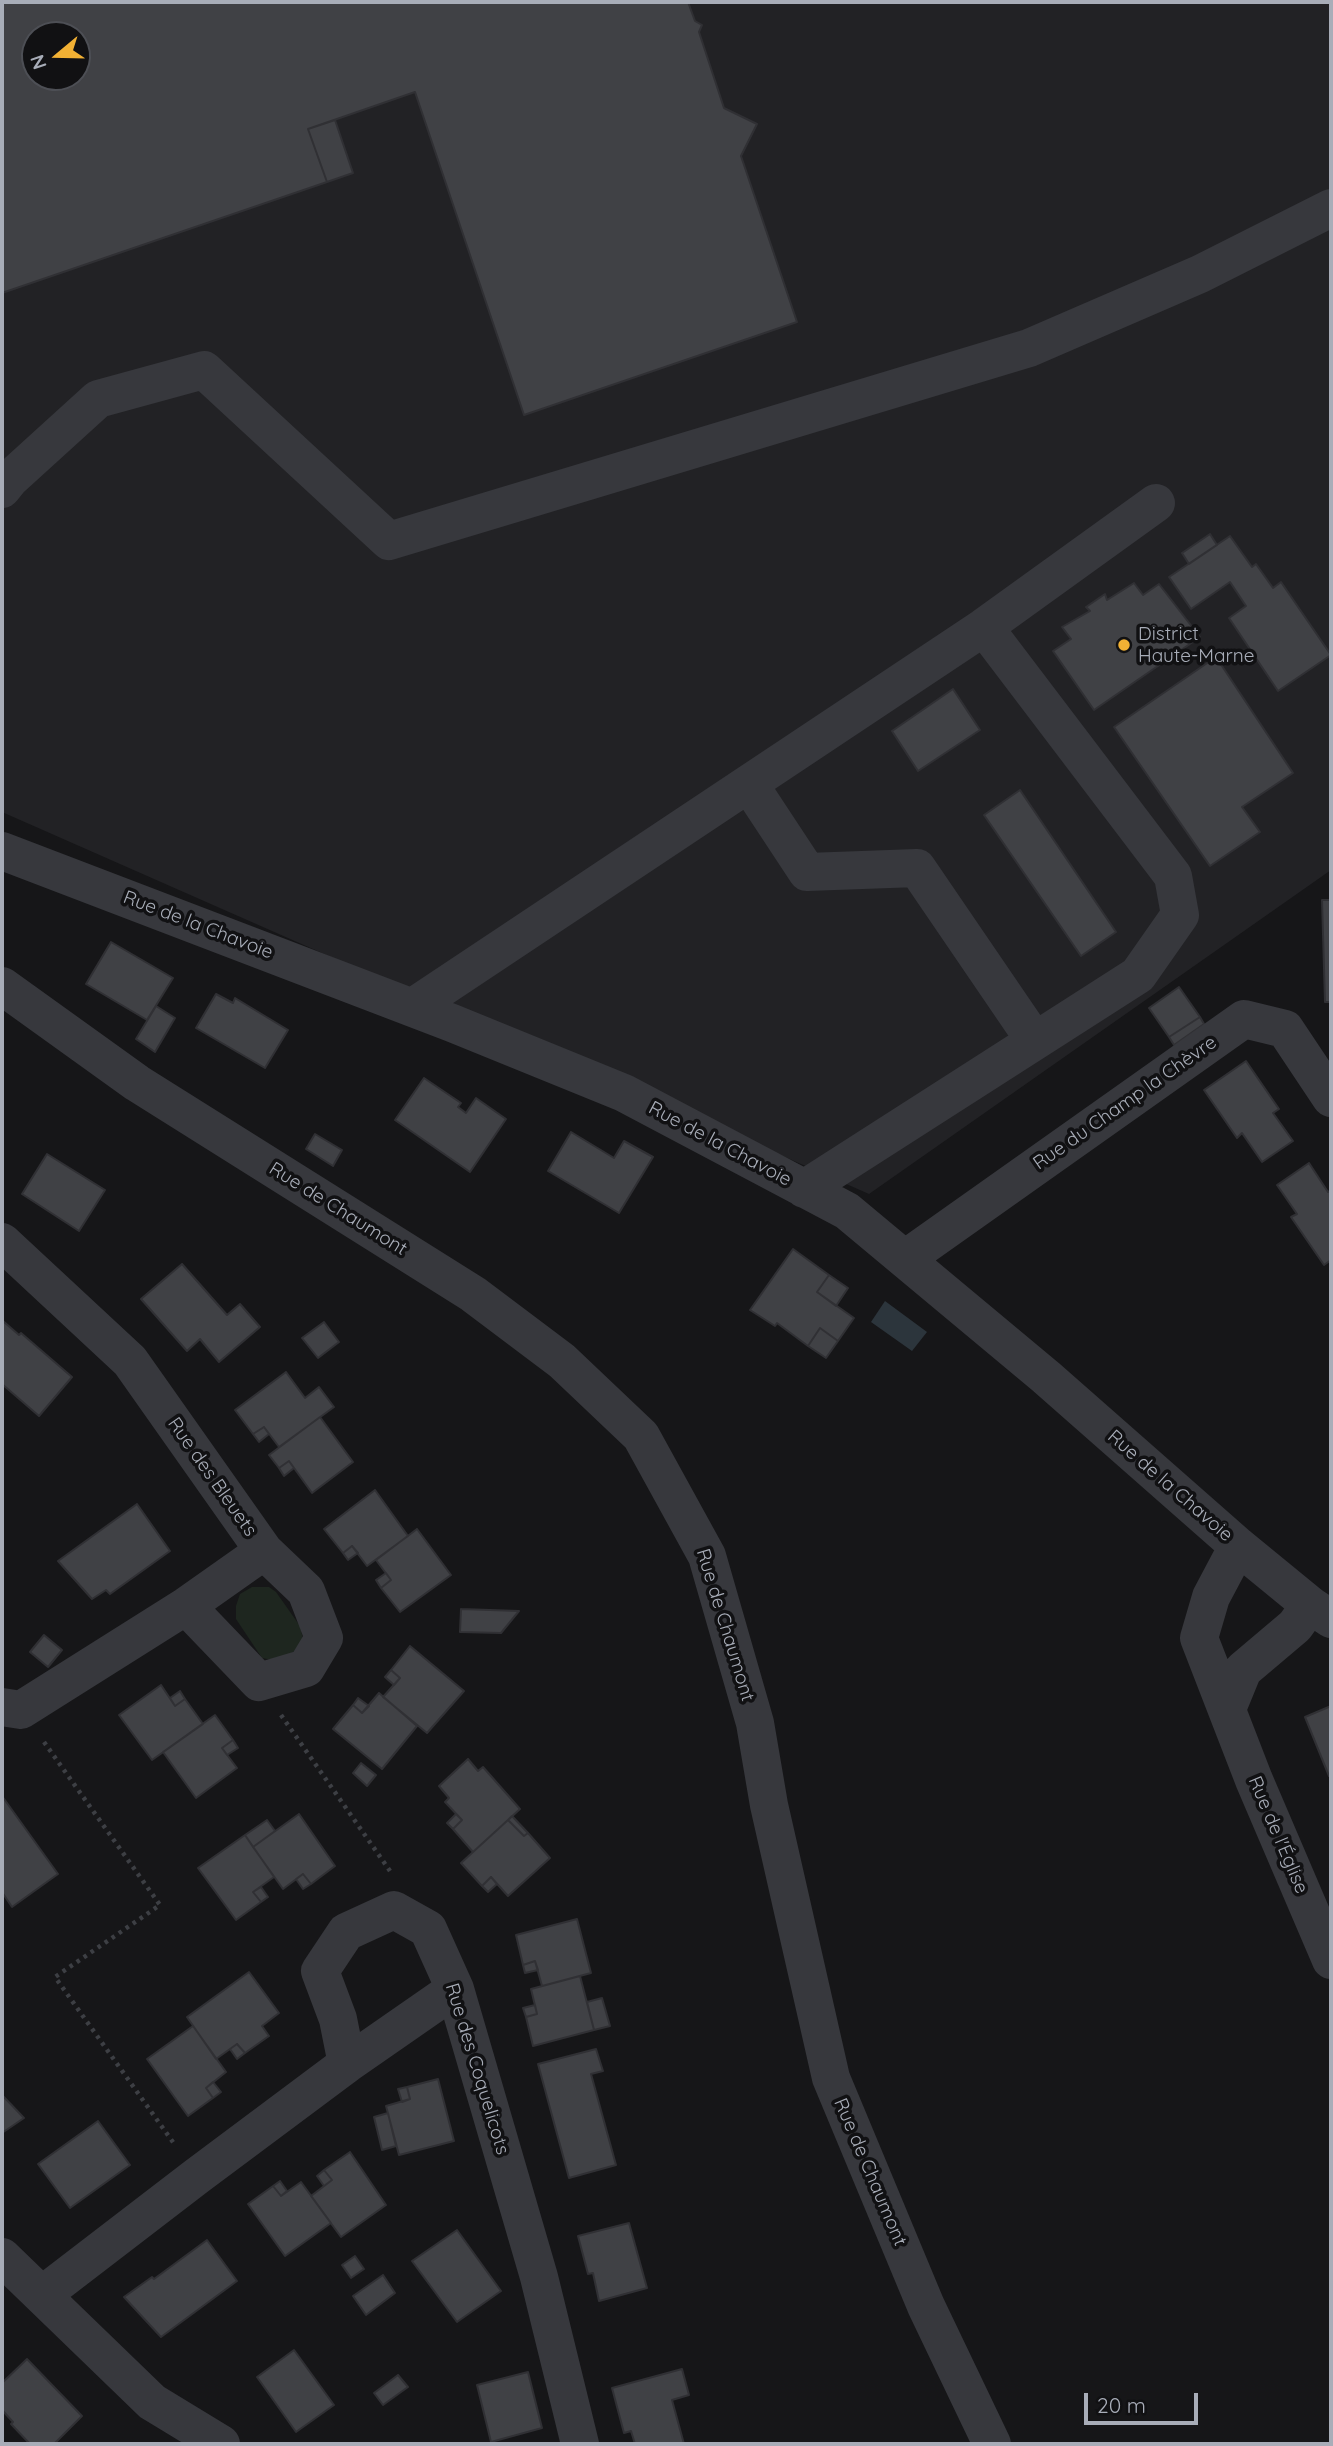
<!DOCTYPE html>
<meta charset="utf-8">
<style>
body{margin:0}
#map{position:relative;width:1333px;height:2446px;overflow:hidden;background:#161618;font-family:Quicksand,sans-serif}
canvas{display:block}
.frame{position:absolute;inset:0;border:4px solid #a8adb8;pointer-events:none}
.north{position:absolute;left:21px;top:21px;width:70px;height:70px;box-sizing:border-box;background:#111113;border:2px solid #4d4f55;border-radius:50%;rotate:251deg;font-size:19px;font-weight:700;line-height:28px;text-align:center;color:#a8adb8}
.north::after{content:'';display:block;margin:auto;width:24px;height:32px;background:#f2b134;clip-path:polygon(50% 0,100% 100%,50% 72%,0 100%)}
.scale{position:absolute;left:1084px;top:2393px;width:114px;height:32px;box-sizing:border-box;border:4px solid #a8adb8;border-top:0;padding-left:9px;font-size:21px;line-height:24px;white-space:nowrap;color:#a8adb8;-webkit-text-stroke:5px #111113;paint-order:stroke}
</style>
<div id="map">
<canvas width="1333" height="2446"></canvas>
<div class="frame"></div>
<div class="north">N</div>
<div class="scale">20 m</div>
</div>
<script>
const ctx = document.querySelector('canvas').getContext('2d');
ctx.lineJoin = 'round';
function fillPath(path, color) {
  ctx.fillStyle = color;
  ctx.fill(path, 'evenodd');
}
function toPath(rows) {
  const path = new Path2D();
  for (const r of rows) {
    path.moveTo(r[0], r[1]);
    for (let i = 2; i < r.length; i += 2) path.lineTo(r[i], r[i + 1]);
  }
  return path;
}
function strokePath(path, color, width, dash) {
  ctx.strokeStyle = color;
  ctx.lineWidth = width;
  ctx.lineCap = dash ? 'butt' : 'round';
  ctx.setLineDash(dash || []);
  ctx.stroke(path);
}
function write(font, color, halo, rows, align = 'center') {
  ctx.font = font + ' Quicksand,sans-serif';
  ctx.lineWidth = 7;
  ctx.setLineDash([]);
  ctx.textBaseline = 'middle';
  ctx.strokeStyle = halo;
  ctx.fillStyle = color;
  for (const [text, x, y, turn = 0] of rows) {
    ctx.save();
    ctx.translate(x, y);
    ctx.rotate((+turn || 0) * Math.PI / 180);
    ctx.textAlign = isNaN(turn) ? turn : align;
    if (halo) ctx.strokeText(text, 0, 0);
    ctx.fillText(text, 0, 0);
    ctx.restore();
  }
}
const built = toPath([
 [2,2,1331,2,1331,870,869,1194,2,812],
 [35,35,77,35,77,77,35,77]
]);
const green = toPath([
 [252,1587,269,1587,276,1592,300,1626,303,1639,300,1648,278,1661,262,1658,236,1619,236,1606,240,1594]
]);
const water = toPath([
 [885,1301,927,1332,912,1351,871,1322]
]);
const building = toPath([
 [2,2,688,2,695,21,702,25,699,32,724,108,757,124,741,156,797,322,524,415,415,92,308,129,327,182,2,293,2,2],
 [35,35,77,35,77,77,35,77,35,35],
 [335,120,353,173,327,182,308,129,335,120],
 [1210,534,1217,545,1189,564,1182,553,1210,534],
 [1230,536,1252,567,1256,564,1273,588,1281,582,1331,655,1278,691,1229,618,1246,606,1230,582,1191,609,1169,577,1230,536],
 [1134,583,1143,595,1159,584,1200,637,1094,710,1053,651,1071,639,1062,627,1090,611,1086,607,1105,594,1107,600,1134,583],
 [1216,657,1293,773,1242,807,1260,832,1210,866,1114,727,1216,657],
 [953,689,980,730,918,771,892,731,953,689],
 [1020,790,1116,932,1081,956,984,815,1020,790],
 [1322,900,1331,900,1331,1002,1325,1002,1322,900],
 [111,942,173,978,147,1020,86,984,111,942],
 [1179,987,1200,1017,1169,1037,1149,1008,1179,987],
 [216,994,233,1003,235,998,288,1030,265,1068,196,1028,216,994],
 [156,1006,175,1018,155,1052,136,1039,156,1006],
 [1200,1017,1204,1024,1174,1045,1169,1037,1200,1017],
 [1246,1061,1279,1109,1273,1113,1293,1141,1262,1162,1242,1133,1237,1138,1204,1090,1246,1061],
 [424,1078,461,1103,458,1107,466,1113,476,1098,506,1119,470,1172,395,1120,424,1078],
 [571,1132,614,1158,624,1141,653,1157,619,1213,548,1171,571,1132],
 [315,1134,342,1150,333,1166,306,1149,315,1134],
 [47,1154,105,1190,79,1231,22,1194,47,1154],
 [1309,1163,1328,1192,1331,1190,1331,1260,1324,1265,1291,1217,1297,1214,1277,1185,1309,1163],
 [793,1249,829,1275,817,1292,854,1318,838,1341,820,1328,808,1346,777,1323,775,1326,750,1310,793,1249],
 [182,1264,227,1315,240,1304,260,1327,219,1362,200,1339,187,1351,141,1299,182,1264],
 [829,1275,848,1288,836,1306,817,1292,829,1275],
 [3,1321,19,1335,21,1333,72,1377,39,1416,2,1384,3,1321],
 [324,1322,339,1342,318,1358,302,1338,324,1322],
 [820,1328,838,1341,826,1358,808,1346,820,1328],
 [286,1372,305,1398,319,1387,334,1407,279,1447,264,1427,253,1434,235,1410,286,1372],
 [320,1417,353,1462,312,1493,289,1461,279,1468,269,1455,320,1417],
 [264,1427,269,1434,259,1442,253,1434,264,1427],
 [289,1461,294,1468,284,1476,279,1468,289,1461],
 [375,1490,408,1536,367,1566,352,1546,343,1553,324,1529,375,1490],
 [137,1504,170,1551,110,1594,106,1590,92,1599,58,1561,137,1504],
 [417,1529,451,1575,400,1612,381,1588,391,1580,376,1560,417,1529],
 [352,1546,358,1553,348,1560,343,1553,352,1546],
 [386,1573,391,1580,381,1588,376,1580,386,1573],
 [461,1609,519,1611,501,1633,460,1632,461,1609],
 [44,1635,62,1650,48,1667,30,1652,44,1635],
 [410,1646,464,1691,427,1733,383,1697,400,1678,391,1670,410,1646],
 [391,1670,400,1678,394,1685,385,1677,391,1670],
 [161,1685,175,1706,185,1699,203,1724,152,1760,119,1715,161,1685],
 [180,1691,185,1699,175,1706,170,1698,180,1691],
 [379,1693,417,1726,382,1769,333,1729,353,1705,362,1713,379,1693],
 [358,1698,369,1706,362,1713,353,1705,358,1698],
 [1331,1706,1331,1776,1329,1776,1305,1717,1331,1706],
 [215,1715,233,1740,222,1748,237,1768,196,1798,163,1752,215,1715],
 [233,1740,238,1748,227,1755,222,1748,233,1740],
 [468,1759,478,1771,483,1767,520,1809,473,1852,453,1829,462,1820,445,1802,449,1798,439,1786,468,1759],
 [361,1763,376,1775,367,1786,353,1773,361,1763],
 [2,1796,58,1874,12,1907,2,1892,2,1796],
 [299,1814,335,1866,311,1884,303,1874,283,1889,253,1847,299,1814],
 [456,1814,462,1820,453,1829,447,1823,456,1814],
 [512,1816,528,1833,524,1836,508,1820,512,1816],
 [267,1820,275,1831,253,1847,245,1835,267,1820],
 [508,1820,524,1836,528,1833,550,1858,508,1896,491,1877,482,1886,461,1863,508,1820],
 [245,1835,274,1877,253,1892,261,1902,236,1920,198,1868,245,1835],
 [303,1874,311,1884,303,1889,296,1879,303,1874],
 [491,1877,497,1884,488,1892,482,1886,491,1877],
 [261,1887,268,1897,261,1902,253,1892,261,1887],
 [577,1919,591,1973,542,1986,535,1961,523,1965,516,1935,577,1919],
 [535,1961,538,1970,525,1973,523,1965,535,1961],
 [249,1972,279,2013,262,2026,269,2036,245,2053,237,2044,216,2059,187,2017,249,1972],
 [580,1976,594,2030,533,2046,526,2017,537,2014,531,1989,580,1976],
 [602,1998,610,2026,594,2030,587,2002,602,1998],
 [535,2005,537,2014,526,2017,523,2008,535,2005],
 [193,2026,226,2072,206,2088,213,2098,188,2116,147,2059,193,2026],
 [237,2044,245,2053,237,2059,230,2049,237,2044],
 [596,2049,603,2071,591,2074,616,2165,569,2178,538,2064,596,2049],
 [438,2079,454,2141,399,2155,386,2106,410,2099,407,2087,438,2079],
 [213,2082,221,2092,213,2098,206,2088,213,2082],
 [407,2087,410,2099,402,2102,398,2089,407,2087],
 [2,2095,24,2118,2,2133,2,2095],
 [388,2113,396,2146,382,2150,374,2117,388,2113],
 [98,2121,130,2165,70,2208,38,2164,98,2121],
 [350,2152,386,2205,341,2237,311,2196,332,2180,324,2170,350,2152],
 [324,2170,332,2180,324,2186,317,2176,324,2170],
 [280,2181,287,2191,281,2196,273,2186,280,2181],
 [301,2182,331,2223,285,2256,248,2204,273,2186,281,2196,301,2182],
 [629,2223,647,2288,599,2301,593,2273,588,2274,578,2236,629,2223],
 [457,2230,501,2291,457,2322,412,2261,457,2230],
 [207,2240,237,2281,161,2337,124,2297,152,2277,154,2279,207,2240],
 [355,2256,364,2269,351,2278,342,2265,355,2256],
 [383,2275,395,2293,366,2315,353,2296,383,2275],
 [294,2350,334,2405,296,2432,257,2377,294,2350],
 [27,2359,82,2416,54,2444,30,2444,11,2424,13,2422,2,2410,2,2383,27,2359],
 [682,2369,689,2395,672,2400,684,2444,635,2444,631,2431,624,2433,612,2388,682,2369],
 [528,2372,542,2428,491,2442,477,2385,528,2372],
 [398,2375,408,2387,383,2405,374,2393,398,2375]
]);
const path = toPath([
 [281,1715,390,1871],
 [44,1742,160,1905,55,1977,175,2145]
]);
const minor = toPath([
 [2,489,10,479,98,399,204,370,389,541,1029,348,1200,274,1331,208],
 [984,627,1156,503],
 [749,784,807,872,917,868,1035,1041],
 [2,851,452,1023,624,1093,847,1211,1046,1377,1238,1546,1310,1605,1331,1619],
 [2,986,137,1083,473,1294,562,1361,641,1436,707,1556,755,1723,769,1805,831,2078,926,2306,992,2444],
 [413,1007,984,627,1173,876,1180,915,1138,975,804,1189],
 [2,1242,130,1361,264,1551,186,1606,21,1710,2,1707],
 [905,1259,1244,1019,1285,1029,1331,1098],
 [1238,1546,1211,1597,1199,1638,1254,1780,1331,1960],
 [186,1606,259,1682,306,1668,324,1638,306,1591,264,1551],
 [1227,1709,1243,1670,1295,1626,1310,1605],
 [347,2064,455,1989],
 [2,2257,152,2402,221,2444],
 [42,2295,197,2176,347,2064,338,2019,320,1971,346,1932,394,1910,428,1929,455,1989,539,2277,580,2444]
]);
const markers = [
 [1124,645,7,"#f2b134"]
];
const poiNames = [
 ["District",1138,634],
 ["Haute-Marne",1138,656]
];
const streetNames = [
 ["Rue de la Chavoie",198,925,21],
 ["Rue du Champ la Chèvre",1125,1103,-35],
 ["Rue de la Chavoie",720,1144,28],
 ["Rue de Chaumont",338,1209,32],
 ["Rue des Bleuets",212,1477,55],
 ["Rue de la Chavoie",1170,1486,41],
 ["Rue de Chaumont",725,1625,73],
 ["Rue de l'Église",1278,1835,67],
 ["Rue des Coquelicots",477,2069,73],
 ["Rue de Chaumont",870,2172,67]
];
fillPath(built, '#222225');
fillPath(green, '#1e261f');
fillPath(water, '#2c353c');
fillPath(building, '#404145');
strokePath(building, '#303034', 2);
strokePath(path, '#3d3f44', 4.5, [3.5, 5]);
strokePath(minor, '#37383d', 38);
for (const [x, y, r, color] of markers) {
  const dot = new Path2D();
  dot.arc(x, y, r, 0, 2 * Math.PI);
  ctx.fillStyle = color;
  ctx.fill(dot);
  strokePath(dot, '#111113', 2.5);
}
write('19px', '#a8adb8', '#111113', poiNames, 'left');
write('19px', '#a8adb8', '#111113', streetNames);
</script>
